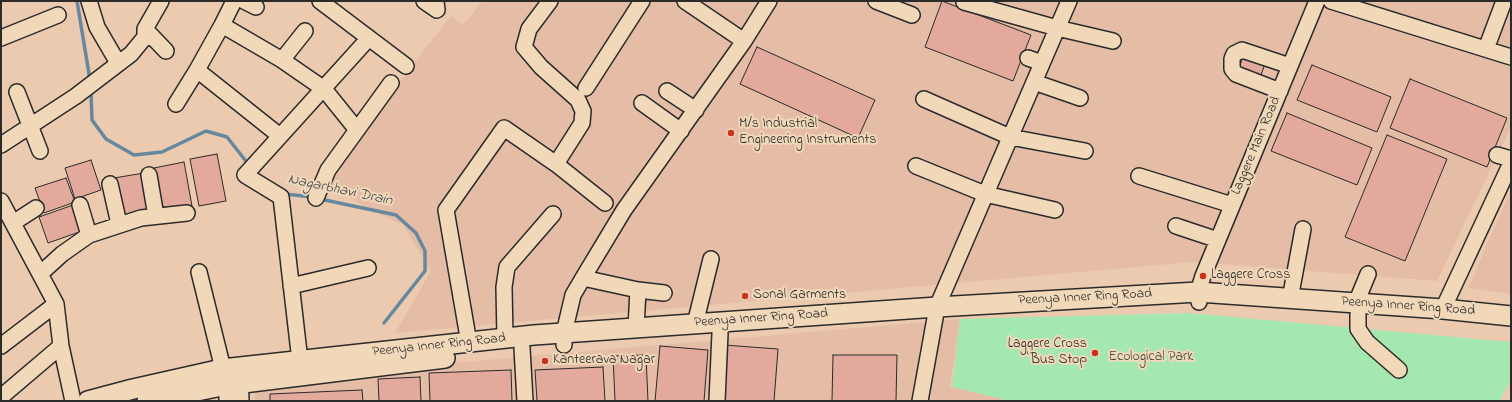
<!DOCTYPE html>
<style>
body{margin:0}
#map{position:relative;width:1512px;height:402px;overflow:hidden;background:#eccab0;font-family:"Indie Flower",sans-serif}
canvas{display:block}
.frame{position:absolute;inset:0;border:2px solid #2b2b2b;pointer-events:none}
</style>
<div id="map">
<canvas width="1512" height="402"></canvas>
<div class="frame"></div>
</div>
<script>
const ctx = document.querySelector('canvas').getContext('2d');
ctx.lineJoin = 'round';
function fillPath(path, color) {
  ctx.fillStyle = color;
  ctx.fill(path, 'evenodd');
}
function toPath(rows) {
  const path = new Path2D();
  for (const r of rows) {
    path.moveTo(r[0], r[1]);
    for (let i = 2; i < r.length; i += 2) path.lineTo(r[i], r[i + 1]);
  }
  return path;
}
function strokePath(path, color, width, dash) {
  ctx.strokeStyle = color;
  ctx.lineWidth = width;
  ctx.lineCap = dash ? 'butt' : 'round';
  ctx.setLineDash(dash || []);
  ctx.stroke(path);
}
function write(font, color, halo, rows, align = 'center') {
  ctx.font = font + ' "Indie Flower",sans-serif';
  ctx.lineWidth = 4;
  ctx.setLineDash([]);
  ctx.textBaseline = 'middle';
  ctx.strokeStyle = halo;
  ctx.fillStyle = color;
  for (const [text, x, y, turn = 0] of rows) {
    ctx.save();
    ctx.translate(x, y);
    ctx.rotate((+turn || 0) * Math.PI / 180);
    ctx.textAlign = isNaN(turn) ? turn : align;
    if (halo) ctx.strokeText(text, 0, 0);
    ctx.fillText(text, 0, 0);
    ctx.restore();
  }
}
const built = toPath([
 [483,1,1511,1,1511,127,1437,281,1193,262,395,333,431,271,403,225,365,207,321,181,451,16,463,25],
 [1511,190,1511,294,1468,288],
 [960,319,950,386,1010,401,255,401,254,380]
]);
const green = toPath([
 [1189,313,1511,342,1511,379,1500,401,1010,401,952,387,960,319]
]);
const stream = toPath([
 [77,1,90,80],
 [91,91,92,120,106,139,134,155,162,152,206,131,227,137,249,165],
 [285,194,312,197],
 [320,199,396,215,416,233,425,251,425,271,384,323]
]);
const building = toPath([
 [942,1,1031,35,1013,81,925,47,942,1],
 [757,47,875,100,858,138,740,84,757,47],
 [1244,54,1266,61,1261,75,1239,68,1244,54],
 [1312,65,1391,97,1377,132,1297,100,1312,65],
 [1410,79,1507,118,1487,167,1390,128,1410,79],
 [1287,113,1372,148,1357,185,1271,151,1287,113],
 [1387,135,1447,159,1405,261,1345,237,1387,135],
 [217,154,226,201,199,206,190,159,217,154],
 [91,160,101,190,75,199,65,168,91,160],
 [184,162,192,206,162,212,154,168,184,162],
 [144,173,150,211,120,216,114,178,144,173],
 [66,178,75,202,44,213,35,188,66,178],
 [73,205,82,231,48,243,39,217,73,205],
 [724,345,778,349,774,401,719,401,724,345],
 [660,346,708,350,704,401,655,401,660,346],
 [646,355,648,401,615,401,613,356,646,355],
 [833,355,897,355,896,401,832,401,833,355],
 [603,367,605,401,537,401,535,370,603,367],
 [511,370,512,401,430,401,429,373,511,370],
 [420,377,421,401,379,401,378,379,420,377],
 [362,390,363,401,270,401,270,394,362,390]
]);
const minor = toPath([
 [89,1,97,27,118,63],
 [234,1,222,25,282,60,324,89,357,130,328,170,316,198],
 [244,1,256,7],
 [320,1,406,66],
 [424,1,437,10,436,1],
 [550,1,529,29,524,47,541,67,578,100,583,111,582,123,556,164],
 [685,1,744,41],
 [876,1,912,15],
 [1331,1,1511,57],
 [964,2,1057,28,1113,41],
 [222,25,197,70,280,136],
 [145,29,166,51],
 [1,38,58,15],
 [1486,49,1504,1],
 [1028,58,1042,63],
 [282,60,305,31],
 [1034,82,1080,98],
 [586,88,642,1],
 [667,91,696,110],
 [1280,91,1236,74,1232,69,1232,59,1234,54,1242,50,1290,66],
 [17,92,40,151],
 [924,99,1010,137,1085,151],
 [642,103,681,131],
 [176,104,197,70],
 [357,130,391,83],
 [1,145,76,96,131,54,145,37,145,29,161,1],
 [1497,155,1511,159],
 [916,166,985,194,1055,210],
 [149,175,156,216],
 [1139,176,1232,205],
 [110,184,119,224],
 [1,201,56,304,61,346,73,401],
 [80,205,89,235],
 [13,223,36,208],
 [1176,226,1218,240],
 [199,272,227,385,227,401],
 [40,274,62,254,89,235,141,218,187,213],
 [583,278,638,290,636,328],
 [291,286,368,268],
 [638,290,664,293],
 [1290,299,1303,229],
 [1199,302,1198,292,1203,276,1317,1],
 [1356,303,1368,274],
 [1443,309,1511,163],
 [1358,314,1358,329,1367,342,1399,370],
 [695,324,711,259],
 [505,338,504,287,507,267,553,214],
 [469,343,446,210,504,128,556,164,605,203],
 [564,345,564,333,573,295,583,278,624,210,744,41,769,1],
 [1,346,56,304],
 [522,348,525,401],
 [300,361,281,197,245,175,369,38],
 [240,372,241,401],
 [1,397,61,346],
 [717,401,720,333],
 [920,401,937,307,1069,1]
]);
const major = toPath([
 [88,401,133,389,222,369,534,335,937,307,1198,292,1443,309,1511,316],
 [147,401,227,385,445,358]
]);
const markers = [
 [731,133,4,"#c8321e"],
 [1203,276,4,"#c8321e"],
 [745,296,4,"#c8321e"],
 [1095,353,4,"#c8321e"],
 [545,361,4,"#c8321e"]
];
const poiNames = [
 ["M/s Industrial",739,125],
 ["Engineering Instruments",739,141],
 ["Laggere Cross",1211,276],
 ["Sonal Garments",753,296],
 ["Laggere Cross",1087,345,"right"],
 ["Bus Stop",1087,361,"right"],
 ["Kanteerava Nagar",553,361]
];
const streetNames = [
 ["Laggere Main Road",1257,146,-67],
 ["Peenya Inner Ring Road",1085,298,-3],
 ["Peenya Inner Ring Road",1408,307,4],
 ["Peenya Inner Ring Road",761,319,-4],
 ["Peenya Inner Ring Road",439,346,-6]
];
const parkNames = [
 ["Ecological Park",1151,358]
];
const waterNames = [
 ["Nagarbhavi Drain",340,191,12]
];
fillPath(built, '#e5bda7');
fillPath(green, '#a5e7b1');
strokePath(stream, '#66889f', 3.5);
fillPath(building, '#e2a99c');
strokePath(building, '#2b2b2b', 1);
strokePath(minor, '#2b2b2b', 18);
strokePath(major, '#2b2b2b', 22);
strokePath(minor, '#f1d8b9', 15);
strokePath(major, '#f1d8b9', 19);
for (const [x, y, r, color] of markers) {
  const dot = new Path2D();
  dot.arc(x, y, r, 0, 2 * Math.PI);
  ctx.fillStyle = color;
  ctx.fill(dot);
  strokePath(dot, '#f1d8b9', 1.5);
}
write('14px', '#2b2b2b', '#f1d8b9', poiNames, 'left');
write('14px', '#2b2b2b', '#f1d8b9', streetNames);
write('14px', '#3d473f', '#f1d8b9', parkNames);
write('italic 15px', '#3f4a52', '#f1d8b9', waterNames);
</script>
